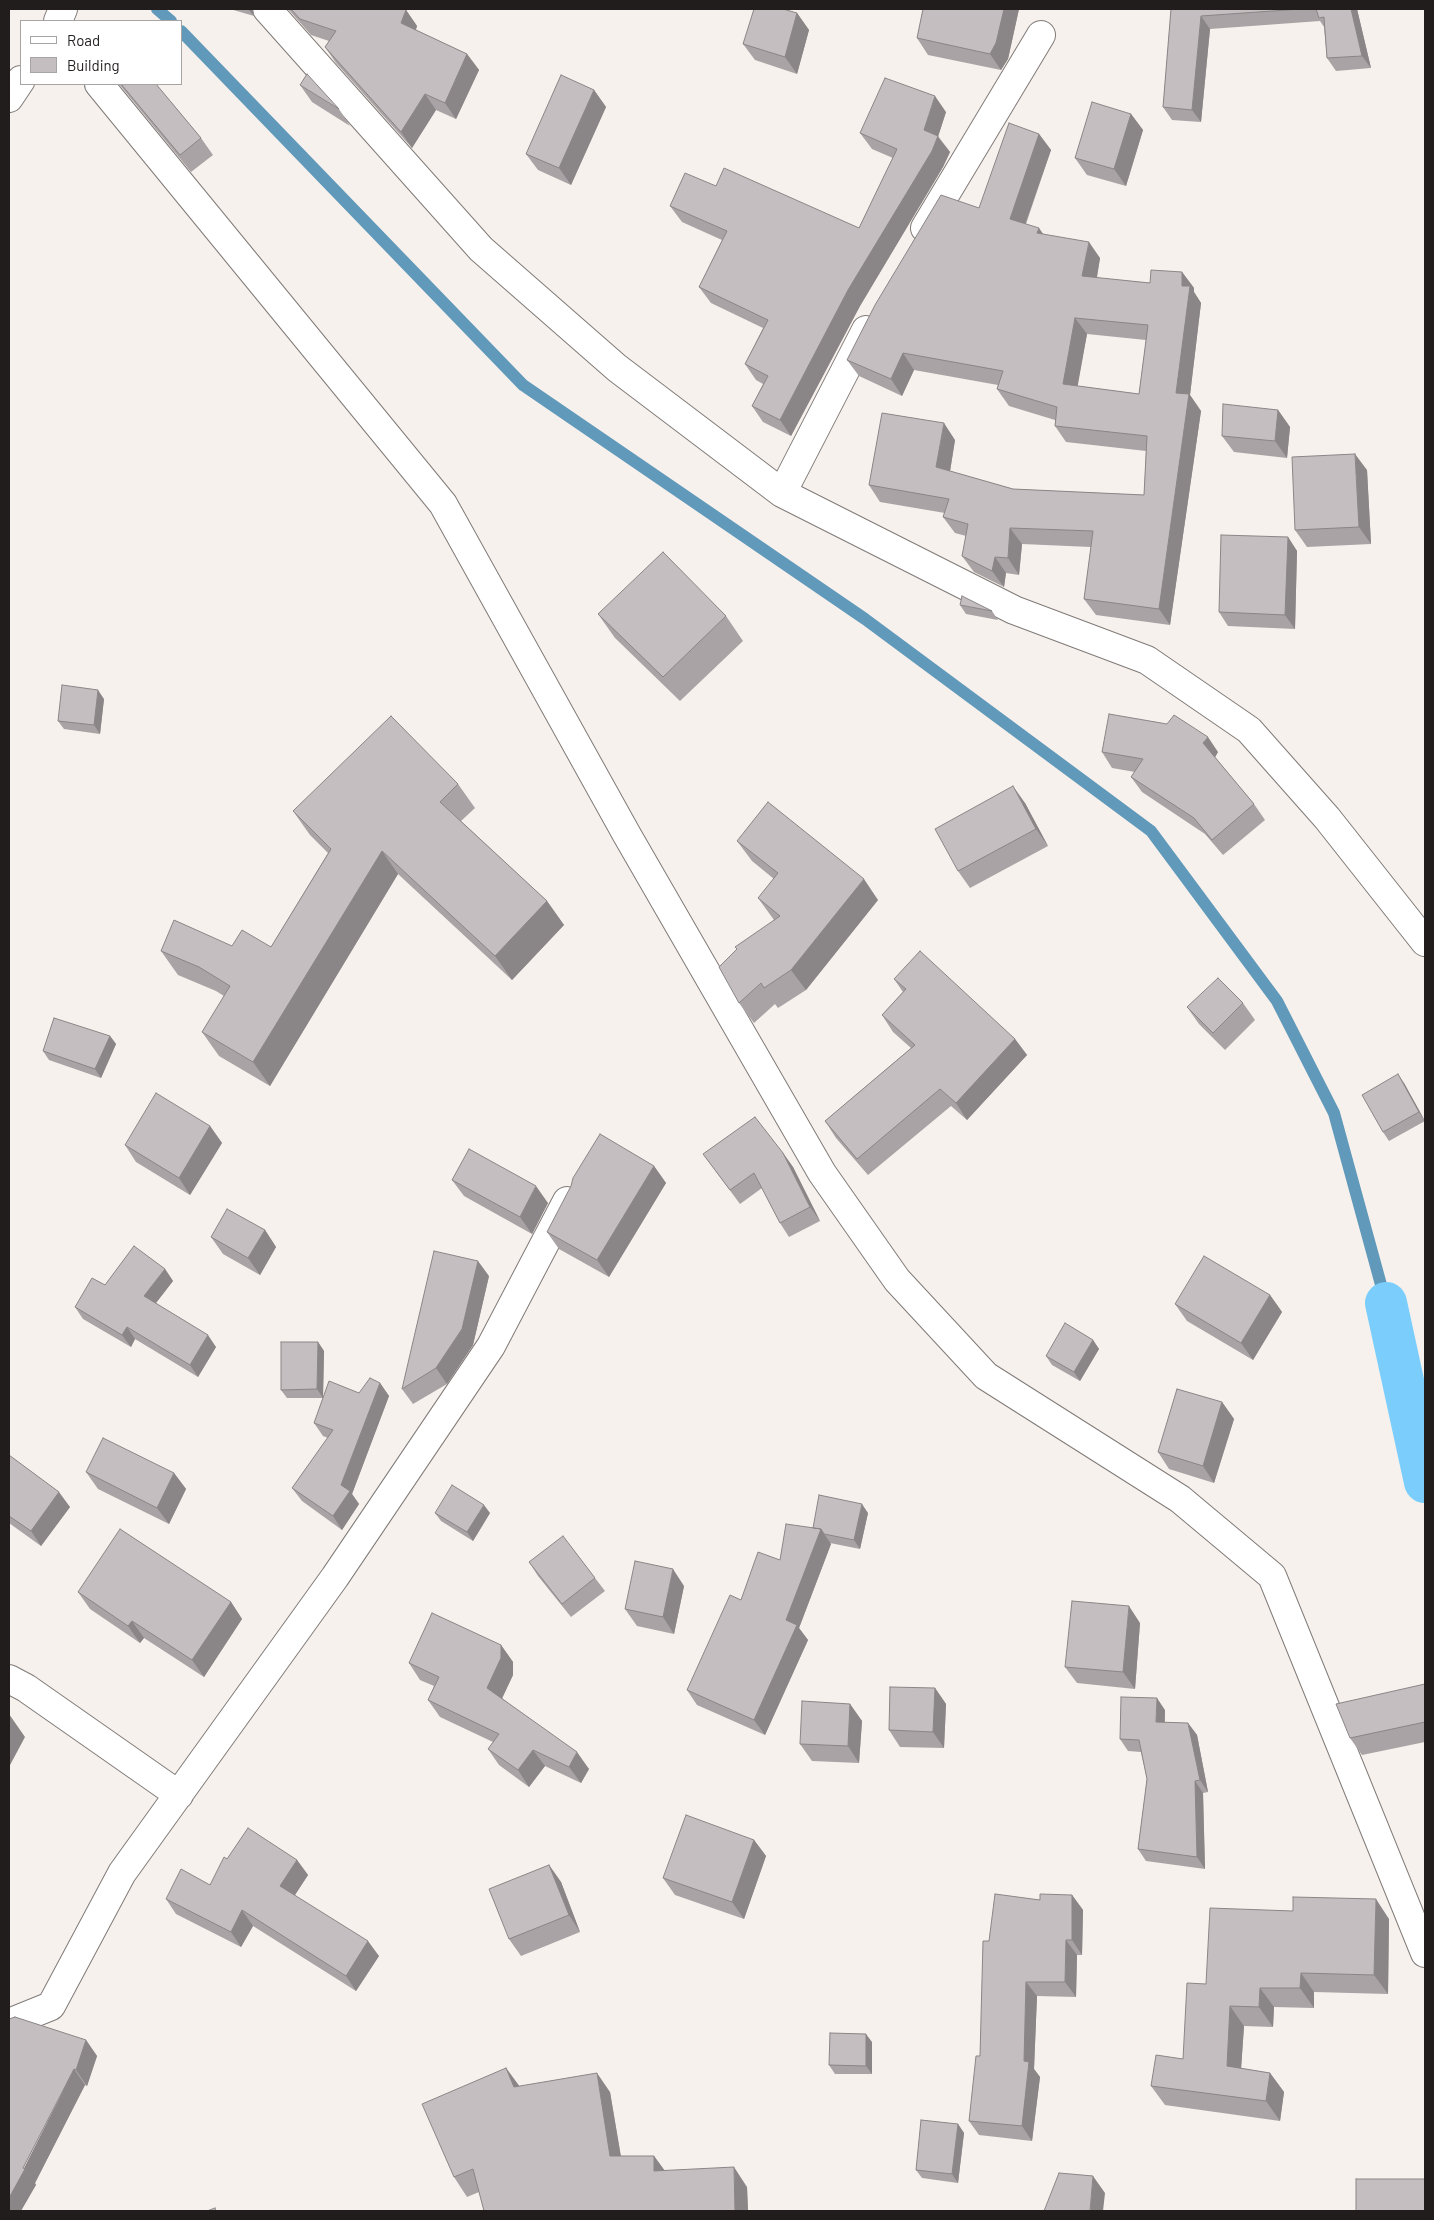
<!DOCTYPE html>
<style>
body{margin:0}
#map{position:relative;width:1434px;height:2220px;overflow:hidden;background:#f7f1ed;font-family:Barlow,sans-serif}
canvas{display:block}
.frame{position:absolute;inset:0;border:10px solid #201d1c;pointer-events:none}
.legend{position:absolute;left:20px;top:20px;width:162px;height:65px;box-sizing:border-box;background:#fff;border:1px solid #a6a5a4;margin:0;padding:6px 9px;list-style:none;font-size:15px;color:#201d1c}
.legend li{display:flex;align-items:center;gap:10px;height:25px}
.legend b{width:25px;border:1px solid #a6a5a4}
</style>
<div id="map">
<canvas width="1434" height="2220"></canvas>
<div class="frame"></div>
<ul class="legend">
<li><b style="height:6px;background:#fff"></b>Road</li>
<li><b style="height:14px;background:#c5bec0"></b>Building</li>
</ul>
</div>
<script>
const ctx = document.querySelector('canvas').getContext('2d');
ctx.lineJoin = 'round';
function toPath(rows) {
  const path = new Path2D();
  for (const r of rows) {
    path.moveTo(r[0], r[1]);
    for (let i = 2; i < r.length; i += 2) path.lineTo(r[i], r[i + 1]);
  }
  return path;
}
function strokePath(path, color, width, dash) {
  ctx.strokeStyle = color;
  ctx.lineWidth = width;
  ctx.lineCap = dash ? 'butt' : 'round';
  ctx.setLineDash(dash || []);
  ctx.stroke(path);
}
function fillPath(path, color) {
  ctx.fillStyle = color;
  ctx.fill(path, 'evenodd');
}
const stream = toPath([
 [157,9,171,21],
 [181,31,523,385,865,619,1151,831,1277,1001,1334,1113,1386,1303]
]);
const canal = toPath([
 [1386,1303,1425,1482]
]);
const street = toPath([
 [267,9,481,249,617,368,782,493,1014,610,1147,660,1249,730,1327,818,1425,942],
 [58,21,63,9],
 [99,84,443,504,627,835,822,1173,897,1280,986,1376,1180,1499,1272,1576,1425,1953],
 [9,98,21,80],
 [925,228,1041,35],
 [782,493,866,330],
 [9,1679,26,1688,179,1795],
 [9,2023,51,2006,122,1873,335,1577,491,1346,567,1201]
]);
const wall = toPath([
 [230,9,253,9,254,16],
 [288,9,404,9,406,10,417,26,416,30,467,54,479,70,456,119,436,110,412,148,336,63,325,47,329,41,311,35],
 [923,9,1019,9,1008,59,1001,70,928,55,917,38],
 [1171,9,1357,9,1371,68,1336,71,1327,58,1324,27,1320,21,1210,29,1201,122,1172,120,1163,107],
 [797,13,809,30,797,74,755,60,743,44],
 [119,84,156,84,201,138,213,155,191,172],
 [300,85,339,109,350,126,312,102],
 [594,90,606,107,571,185,538,170,526,154],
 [946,112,938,136,950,152,943,167,860,306,791,436,763,422,752,406,763,384,756,380,745,364,763,328,711,303,699,287,722,240,682,222,670,206,716,186,859,228,893,158,872,149,860,133],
 [1131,114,1143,130,1126,186,1087,175,1075,158],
 [1039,134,1051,150,1026,224,1043,234,1100,258,1097,278,1150,283,1182,272,1194,288,1194,292,1201,303,1190,395,1201,411,1170,625,1096,615,1084,599,1091,547,1022,544,1019,575,1006,573,1004,587,974,572,962,556,966,536,955,533,943,517,945,513,880,502,869,485,955,440,950,471,1013,489,1144,495,1146,451,1066,442,1055,426,1055,420,1009,406,997,389,998,385,914,370,902,396,859,376,847,360,979,208],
 [1087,334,1146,340,1139,394,1077,386],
 [1278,410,1290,427,1287,458,1234,452,1222,436],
 [1367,470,1371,544,1307,547,1295,530],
 [1288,537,1297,551,1295,629,1228,626,1219,612],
 [960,605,992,611,998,620,966,614],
 [598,614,726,616,743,641,680,701,615,638],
 [104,699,100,734,64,729,58,721],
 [1102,752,1218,752,1215,757,1254,804,1265,820,1223,855,1205,834,1142,792,1131,777,1135,772,1112,768],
 [458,784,475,808,461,821,547,901,564,925,512,980,398,874,270,1086,219,1056,202,1032,224,996,216,991,178,975,161,951,232,946,271,947,328,853,310,835,293,811],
 [1025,803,1048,846,970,888,958,871],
 [737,841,878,900,806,990,778,1008,775,1004,754,1023,739,1003,774,920,758,898,774,879,752,861],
 [894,979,1015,1039,1027,1055,967,1120,951,1106,868,1175,836,1138,825,1121,911,1048,893,1032,882,1015,903,992],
 [1243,1003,1255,1020,1225,1050,1199,1024,1187,1007],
 [110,1036,116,1044,101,1078,49,1060,43,1051],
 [1404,1083,1425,1121,1389,1141,1383,1132],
 [210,1126,222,1143,190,1195,136,1162,125,1145],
 [783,1153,793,1167,820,1221,789,1237,780,1223,762,1188,740,1204,703,1154],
 [654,1166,666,1183,609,1277,559,1249,547,1232],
 [452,1180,548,1203,532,1234,464,1196],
 [265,1230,276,1247,260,1275,223,1254,211,1237],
 [165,1269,173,1281,156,1303,216,1347,198,1377,135,1339,131,1347,83,1319,75,1307,105,1285],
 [489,1276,473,1345,447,1384,413,1404,402,1389],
 [1270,1295,1282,1312,1253,1360,1187,1321,1175,1304],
 [1093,1340,1099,1349,1080,1381,1052,1365,1046,1356],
 [318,1342,324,1351,323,1397,359,1393,380,1383,389,1396,352,1494,359,1504,342,1530,302,1501,292,1488,328,1438,323,1436,314,1423,323,1398,287,1398,281,1390],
 [1222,1402,1234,1419,1214,1483,1169,1469,1158,1452],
 [9,1455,70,1507,41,1546,9,1523],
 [86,1472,174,1473,186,1489,169,1524,98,1489],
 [435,1513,490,1513,473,1541,441,1521],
 [868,1513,860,1549,830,1543,831,1544,799,1628,808,1640,765,1735,697,1705,687,1690,741,1600,813,1528],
 [529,1562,595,1578,605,1591,571,1617,538,1576],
 [684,1586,674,1634,637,1626,625,1609],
 [78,1592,231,1602,242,1619,204,1677,144,1638,140,1643,90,1609],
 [1140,1623,1135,1689,1077,1683,1065,1667],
 [501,1645,513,1662,513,1675,502,1698,589,1769,581,1783,545,1766,529,1787,499,1765,488,1749,493,1742,440,1717,428,1700,434,1686,420,1680,409,1663],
 [1425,1684,1425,1742,1362,1755,1350,1738],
 [935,1688,946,1704,944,1748,900,1747,889,1730],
 [850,1704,862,1721,859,1763,812,1761,800,1744],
 [1165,1710,1165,1723,1188,1723,1197,1735,1208,1792,1203,1793,1205,1869,1146,1861,1138,1849,1147,1779,1141,1752,1128,1751,1120,1739],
 [754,1840,766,1856,744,1919,675,1895,663,1878],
 [227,1859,297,1860,308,1875,295,1895,379,1956,356,1991,253,1926,241,1947,176,1914,166,1899,210,1885],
 [549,1865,561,1882,580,1932,521,1956,509,1939],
 [1072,1895,1083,1910,1082,1955,1077,1955,1076,1997,1037,1996,1034,2069,1040,2077,1032,2141,979,2135,969,2121,980,2056,989,1941,1040,1900],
 [1389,1919,1388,1994,1314,1992,1314,2008,1274,2007,1273,2027,1244,2026,1241,2068,1270,2073,1284,2092,1280,2121,1165,2105,1151,2086,1183,2059,1206,1984],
 [86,2040,97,2056,87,2086,85,2085,35,2183,36,2185,9,2211],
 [872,2042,872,2074,835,2074,829,2065],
 [506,2068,519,2086,610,2092,621,2156,654,2156,664,2170,747,2187,748,2211,484,2211,479,2192,467,2197,454,2177],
 [958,2124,964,2133,958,2183,922,2178,916,2170]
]);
const shadedWall = toPath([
 [248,9,253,9,254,16],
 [1004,9,1019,9,1008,59,1001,70,990,54],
 [1351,9,1357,9,1371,68,1362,56],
 [406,10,417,26,412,39,401,23],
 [797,13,809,30,797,74,785,57],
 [1201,16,1210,29,1201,122,1192,110],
 [467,54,479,70,456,119,445,103],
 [594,90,606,107,571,185,559,168],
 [425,94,436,110,412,148,401,132],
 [935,96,946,112,938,137,950,152,943,167,860,306,791,436,780,420,848,290,924,130],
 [1131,114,1143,130,1126,186,1114,169],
 [1039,134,1051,150,1021,236,1010,219],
 [1039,228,1050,244,1037,233],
 [1089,242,1100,258,1094,293,1082,276],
 [1182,272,1194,288,1194,292,1201,303,1190,395,1201,411,1170,625,1159,609,1176,393],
 [1075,318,1087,334,1075,401,1063,384],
 [903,353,914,370,902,396,891,379],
 [1278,410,1290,427,1287,458,1275,441],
 [944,423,955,440,948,484,936,467],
 [1355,454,1367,470,1371,544,1359,527],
 [1010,528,1022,544,1019,575,1008,558],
 [1288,537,1297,551,1295,629,1285,615],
 [995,557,1006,573,1004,587,992,571],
 [98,690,104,699,100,734,94,725],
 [1208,737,1218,752,1214,759,1203,743],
 [1013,786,1025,803,1048,846,1036,829],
 [382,851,398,874,270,1086,253,1062],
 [864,879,878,900,806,990,791,970],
 [547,901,564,925,512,980,495,956],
 [110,1036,116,1044,101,1078,95,1069],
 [1015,1039,1027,1055,967,1120,956,1103],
 [1398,1074,1404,1083,1425,1121,1419,1112],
 [210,1126,222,1143,190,1195,179,1178],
 [783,1153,793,1167,820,1221,810,1207],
 [654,1166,666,1183,609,1277,597,1260],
 [536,1186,548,1203,532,1234,520,1217],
 [265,1230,276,1247,260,1275,248,1258],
 [478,1261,489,1276,473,1345,447,1384,436,1368],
 [165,1269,173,1281,152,1308,144,1296],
 [1270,1295,1282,1312,1253,1360,1241,1343],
 [127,1327,135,1339,131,1347,122,1335],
 [208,1335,216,1347,198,1377,190,1365],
 [1093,1340,1099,1349,1080,1381,1074,1372],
 [318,1342,324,1351,323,1398,317,1389],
 [380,1383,389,1396,352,1494,359,1504,342,1530,333,1516,341,1485],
 [1222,1402,1234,1419,1214,1483,1203,1466],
 [174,1473,186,1489,169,1524,157,1508],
 [59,1492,70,1507,41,1546,31,1531],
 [862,1504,868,1513,860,1549,854,1540],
 [484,1505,490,1513,473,1541,467,1532],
 [821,1529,831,1544,799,1628,808,1640,765,1735,754,1720,786,1620],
 [673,1569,684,1586,674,1634,663,1617],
 [231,1602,242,1619,204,1677,192,1660],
 [1129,1606,1140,1623,1135,1689,1123,1672],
 [132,1621,144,1638,140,1643,128,1626],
 [501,1645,513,1662,513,1675,499,1705,487,1688],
 [935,1688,946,1704,944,1748,933,1732],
 [1157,1698,1165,1710,1164,1734,1156,1722],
 [850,1704,862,1721,859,1763,848,1746],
 [9,1714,25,1737,9,1767],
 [1188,1723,1197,1735,1208,1792,1200,1780],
 [533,1750,545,1766,529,1787,518,1770],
 [577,1752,589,1769,581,1783,569,1767],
 [1195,1781,1203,1793,1205,1869,1197,1857],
 [754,1840,766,1856,744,1919,732,1902],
 [297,1860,308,1875,291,1901,280,1886],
 [549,1865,561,1882,580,1932,569,1915],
 [1072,1895,1083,1910,1082,1955,1072,1940],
 [1376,1899,1389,1919,1388,1994,1374,1975],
 [242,1910,253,1926,241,1947,231,1932],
 [1066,1940,1077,1955,1076,1997,1065,1982],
 [368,1941,379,1956,356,1991,346,1976],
 [1301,1973,1314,1992,1314,2008,1300,1988],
 [1026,1982,1037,1996,1034,2069,1040,2077,1032,2141,1022,2126],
 [1260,1988,1274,2007,1273,2027,1259,2007],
 [1230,2006,1244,2026,1240,2085,1227,2066],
 [866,2034,872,2042,872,2074,866,2066],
 [86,2040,97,2056,87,2086,76,2070],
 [506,2068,520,2087,514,2087],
 [74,2069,85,2085,35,2183,36,2185,21,2211,9,2211,9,2198],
 [597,2073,610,2092,624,2176,610,2156],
 [1270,2073,1284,2092,1280,2121,1266,2101],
 [958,2124,964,2133,958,2183,952,2174],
 [654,2156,668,2175,654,2171],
 [734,2167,747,2187,748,2211,735,2211],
 [1093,2176,1105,2193,1103,2211,1090,2211]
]);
const building = toPath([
 [291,9,404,9,406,10,401,23,467,54,445,103,425,94,401,132,325,47,336,31,300,19,291,9],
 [754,9,783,9,797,13,785,57,743,44,754,9],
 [923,9,1004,9,996,43,990,54,917,38,923,9],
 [1171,9,1301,9,1201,16,1192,110,1163,107,1171,9],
 [1316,9,1351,9,1362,56,1327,58,1324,17,1319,18,1316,9],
 [307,74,339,109,300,85,307,74],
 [561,75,594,90,559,168,526,154,561,75],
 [885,78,935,96,924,130,938,136,932,151,848,290,780,420,752,406,768,376,745,364,768,320,699,287,727,231,670,206,685,173,716,186,724,168,859,228,897,149,860,133,885,78],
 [121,84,156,84,201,138,180,155,121,84],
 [1092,102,1131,114,1114,169,1075,158,1092,102],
 [1009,123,1039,134,1010,219,1039,228,1037,233,1089,242,1082,276,1150,283,1151,270,1182,272,1182,286,1190,286,1176,393,1189,394,1159,609,1084,599,1093,531,1010,528,1008,558,995,557,992,571,962,556,968,524,943,517,949,499,869,485,882,413,944,423,936,467,1013,489,1144,495,1147,436,1055,426,1057,407,997,389,1003,371,903,353,891,379,847,360,875,305,941,195,979,208,1009,123],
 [1075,318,1148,325,1139,394,1063,384,1075,318],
 [1223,404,1278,410,1275,441,1222,436,1223,404],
 [1355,454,1359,527,1295,530,1292,457,1355,454],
 [1221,535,1288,537,1285,615,1219,612,1221,535],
 [663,552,726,616,663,677,598,614,663,552],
 [962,596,992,611,960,605,962,596],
 [62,685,98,690,94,725,58,721,62,685],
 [1109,714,1167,724,1174,715,1208,737,1203,743,1254,804,1212,840,1194,818,1131,777,1143,759,1102,752,1109,714],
 [391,716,458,784,440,802,547,901,495,956,382,851,253,1062,202,1032,230,986,199,967,161,951,174,920,232,946,242,930,271,947,331,849,293,811,391,716],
 [1013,786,1036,829,958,871,935,829,1013,786],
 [768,802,864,879,791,970,764,988,761,983,739,1003,719,967,737,949,735,947,780,916,758,898,778,873,737,841,768,802],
 [920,951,1015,1039,956,1103,940,1089,857,1159,825,1121,915,1045,882,1015,906,989,894,979,920,951],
 [1218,978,1243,1003,1213,1033,1187,1007,1218,978],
 [54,1018,110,1036,95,1069,43,1051,54,1018],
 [1398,1074,1419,1112,1383,1132,1362,1095,1398,1074],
 [156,1093,210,1126,179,1178,125,1145,156,1093],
 [755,1117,783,1153,810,1207,780,1223,754,1173,730,1190,703,1154,755,1117],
 [600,1134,654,1166,597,1260,547,1232,571,1186,573,1178,600,1134],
 [469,1149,536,1186,520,1217,452,1180,469,1149],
 [227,1209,265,1230,248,1258,211,1237,227,1209],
 [134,1246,165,1269,144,1296,208,1335,190,1365,127,1327,122,1335,75,1307,92,1278,105,1285,134,1246],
 [434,1251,478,1261,462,1329,436,1368,402,1389,434,1251],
 [1204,1256,1270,1295,1241,1343,1175,1304,1204,1256],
 [1065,1323,1093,1340,1074,1372,1046,1356,1065,1323],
 [281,1342,318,1342,317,1389,281,1390,281,1342],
 [370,1378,380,1383,341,1485,350,1491,333,1516,292,1488,333,1430,314,1423,329,1381,359,1393,370,1378],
 [1177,1389,1222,1402,1203,1466,1158,1452,1177,1389],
 [103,1438,174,1473,157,1508,86,1472,103,1438],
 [9,1455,59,1492,31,1531,9,1516,9,1455],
 [452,1485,484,1505,467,1532,435,1513,452,1485],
 [819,1495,862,1504,854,1540,824,1534,821,1529,813,1528,819,1495],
 [786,1524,821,1529,786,1620,797,1625,754,1720,687,1690,730,1595,741,1600,758,1552,780,1560,786,1524],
 [120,1529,231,1602,192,1660,132,1621,128,1626,78,1592,120,1529],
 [563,1536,595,1578,562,1604,529,1562,563,1536],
 [635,1561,673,1569,663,1617,625,1609,635,1561],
 [1072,1601,1129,1606,1123,1672,1065,1667,1072,1601],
 [432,1613,501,1645,501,1658,487,1688,577,1752,569,1767,533,1750,518,1770,488,1749,499,1734,428,1700,439,1677,409,1663,432,1613],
 [1425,1684,1425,1722,1350,1738,1336,1704,1425,1684],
 [890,1687,935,1688,933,1732,889,1730,890,1687],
 [1121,1697,1157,1698,1156,1722,1188,1723,1200,1780,1195,1781,1197,1857,1138,1849,1147,1779,1139,1740,1120,1739,1121,1697],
 [802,1701,850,1704,848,1746,800,1744,802,1701],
 [686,1815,754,1840,732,1902,663,1878,686,1815],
 [248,1828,297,1860,280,1886,368,1941,346,1976,242,1910,231,1932,166,1899,181,1869,210,1885,224,1857,227,1859,248,1828],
 [549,1865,569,1915,509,1939,489,1889,549,1865],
 [995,1894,1040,1900,1040,1894,1072,1895,1072,1940,1066,1940,1065,1982,1026,1982,1024,2061,1029,2062,1022,2126,969,2121,976,2056,980,2056,983,1941,989,1941,995,1894],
 [1293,1897,1376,1899,1374,1975,1301,1973,1300,1988,1260,1988,1259,2007,1230,2006,1227,2066,1270,2073,1266,2101,1151,2086,1156,2055,1183,2059,1187,1983,1206,1984,1210,1908,1293,1911,1293,1897],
 [15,2017,86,2040,76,2070,74,2069,23,2168,25,2169,9,2198,9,2019,15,2017],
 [830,2033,866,2034,866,2066,829,2065,830,2033],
 [506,2068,514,2087,597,2073,610,2156,654,2156,654,2171,734,2167,735,2211,484,2211,473,2169,454,2177,422,2104,506,2068],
 [921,2120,958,2124,952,2174,916,2170,921,2120],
 [1059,2173,1093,2176,1090,2211,1044,2211,1059,2173],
 [1356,2179,1425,2179,1425,2211,1356,2211,1356,2179],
 [215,2208,216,2211,207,2211,215,2208]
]);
strokePath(stream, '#6099b9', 12);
strokePath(canal, '#7bcefc', 42);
strokePath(street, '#807b78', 30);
strokePath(street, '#fff', 28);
fillPath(wall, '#a9a3a5');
fillPath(shadedWall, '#8a8586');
fillPath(building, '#c5bec0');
strokePath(building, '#8a8586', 1);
</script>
